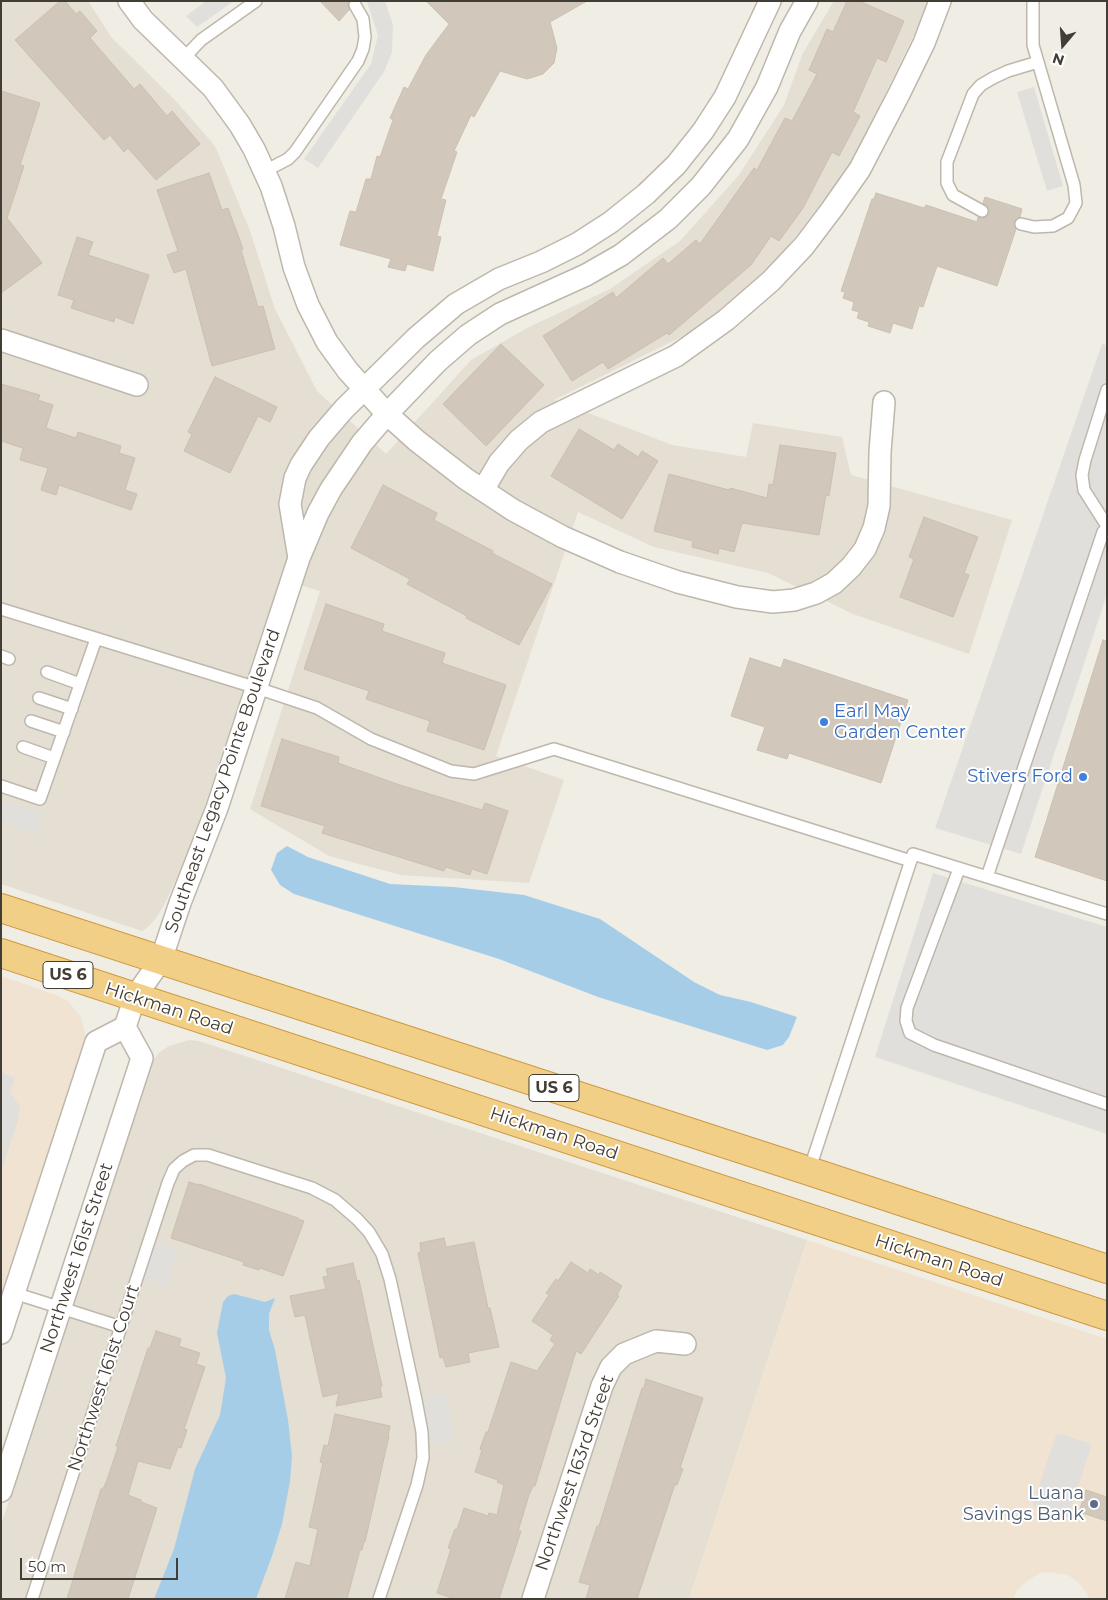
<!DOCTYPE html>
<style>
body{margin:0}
#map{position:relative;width:1108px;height:1600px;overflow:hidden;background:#f0ede5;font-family:Montserrat,sans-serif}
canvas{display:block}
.frame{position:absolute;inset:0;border:2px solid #423d35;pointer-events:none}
.north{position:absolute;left:1038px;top:20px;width:50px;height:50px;-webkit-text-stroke:4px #fff;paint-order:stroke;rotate:198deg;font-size:14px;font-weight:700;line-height:20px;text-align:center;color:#423d35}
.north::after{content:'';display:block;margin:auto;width:18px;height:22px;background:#423d35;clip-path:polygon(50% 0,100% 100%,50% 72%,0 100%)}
.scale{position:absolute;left:20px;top:1558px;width:158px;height:22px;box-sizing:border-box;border:2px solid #423d35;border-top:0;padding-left:6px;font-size:15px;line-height:18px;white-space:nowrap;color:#423d35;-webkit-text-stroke:4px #fff;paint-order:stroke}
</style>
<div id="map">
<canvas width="1108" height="1600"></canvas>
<div class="frame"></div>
<div class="north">N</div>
<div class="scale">50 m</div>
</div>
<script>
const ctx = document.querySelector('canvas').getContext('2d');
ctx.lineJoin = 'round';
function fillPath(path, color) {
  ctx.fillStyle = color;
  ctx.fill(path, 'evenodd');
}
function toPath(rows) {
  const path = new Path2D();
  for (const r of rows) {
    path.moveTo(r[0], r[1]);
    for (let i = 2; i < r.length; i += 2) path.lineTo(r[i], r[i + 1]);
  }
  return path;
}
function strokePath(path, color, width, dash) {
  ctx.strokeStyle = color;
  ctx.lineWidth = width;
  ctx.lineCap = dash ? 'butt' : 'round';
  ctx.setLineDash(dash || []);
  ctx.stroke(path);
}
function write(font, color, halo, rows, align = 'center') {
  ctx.font = font + ' Montserrat,sans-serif';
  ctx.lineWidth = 4;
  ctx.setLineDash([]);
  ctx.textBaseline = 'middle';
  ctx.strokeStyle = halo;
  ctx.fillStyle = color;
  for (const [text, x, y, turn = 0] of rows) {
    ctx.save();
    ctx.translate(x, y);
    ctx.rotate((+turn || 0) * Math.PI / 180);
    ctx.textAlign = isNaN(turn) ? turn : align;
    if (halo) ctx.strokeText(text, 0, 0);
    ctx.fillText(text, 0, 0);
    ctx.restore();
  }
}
const residential = toPath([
 [1,1,88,1,112,38,176,101,215,146,250,231,275,309,317,391,386,454,471,360,529,327,610,289,680,241,739,175,784,105,803,53,834,1,925,1,929,3,851,165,774,264,703,326,554,400,672,445,746,457,753,423,842,437,851,475,1012,520,969,654,853,614,768,573,654,547,578,512,496,756,564,780,529,883,401,875,329,856,250,809,320,591,280,579,191,847,165,903,157,917,148,927,142,931,1,884],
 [189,1040,199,1041,807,1240,689,1599,1,1599,1,1525,149,1070,153,1060,160,1052,169,1046]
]);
const commercial = toPath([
 [1,976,59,996,68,1001,81,1017,85,1033,85,1042,1,1301],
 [807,1240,1107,1339,1107,1599,1089,1599,1086,1592,1078,1582,1068,1575,1049,1572,1040,1573,1024,1583,1016,1592,1014,1599,689,1599]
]);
const parking = toPath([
 [206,1,234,1,197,27,186,16],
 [385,1,393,25,392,52,385,70,318,168,304,159,371,64,378,35,367,2],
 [1034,87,1063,186,1047,191,1017,92],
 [1102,344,1107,345,1107,594,1021,854,935,828],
 [1,800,44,814,38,834,1,822],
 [933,873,1107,927,1107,1134,875,1057],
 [1,1072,15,1078,10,1092,20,1107,19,1117,1,1173],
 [149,1240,178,1250,167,1286,138,1276],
 [446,1392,454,1442,423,1443,416,1400],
 [1057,1433,1092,1444,1068,1518,1032,1506]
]);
const water = toPath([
 [287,846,308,857,390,884,454,887,524,895,600,919,694,982,720,995,751,1002,797,1017,789,1037,783,1045,767,1050,598,997,499,959,294,894,280,885,271,870,277,853],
 [234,1294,265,1302,275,1298,269,1314,269,1330,275,1350,288,1420,292,1456,290,1481,282,1524,272,1556,256,1599,154,1599,174,1549,195,1469,220,1415,226,1378,217,1333,223,1302,228,1296]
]);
const building = toPath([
 [60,1,65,1,76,14,80,11,97,31,90,38,134,89,140,84,167,116,172,111,200,144,156,180,128,148,124,152,110,135,104,140,15,40,60,1],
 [320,1,349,1,348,5,349,10,339,21,320,1],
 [426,1,587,1,550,22,557,48,554,63,543,74,527,79,500,71,474,117,471,115,454,151,457,152,441,199,446,200,437,236,441,237,433,271,407,264,405,271,388,267,391,259,340,245,350,211,356,212,366,179,371,179,377,156,380,157,393,120,390,118,404,87,408,89,426,55,449,24,426,1],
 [847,1,859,1,904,21,886,62,877,58,853,112,860,116,839,156,832,152,803,208,779,241,771,236,751,265,669,335,667,333,608,369,603,362,572,381,543,336,613,292,616,298,663,258,668,264,696,240,700,244,754,168,757,170,785,118,792,121,817,74,809,70,827,29,833,32,847,1],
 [1,91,40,103,20,165,24,166,7,218,42,263,1,293,1,91],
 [209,173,222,210,228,208,243,249,241,250,258,307,263,306,275,349,212,366,186,269,174,273,167,255,178,251,157,190,209,173],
 [876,193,924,208,926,205,977,222,978,217,985,218,989,214,989,208,983,203,985,197,1022,209,1020,217,1014,222,1016,229,997,286,937,266,923,307,919,306,912,329,893,323,890,333,868,326,869,322,857,318,859,312,852,310,854,302,843,298,845,292,841,291,872,199,874,199,876,193],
 [77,237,93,242,88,255,149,275,133,324,115,317,114,322,71,308,74,300,58,295,77,237],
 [501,344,544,385,486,446,443,404,501,344],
 [215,377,277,407,270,422,258,416,230,473,184,451,192,434,188,432,215,377],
 [1,384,40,395,38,400,53,405,46,428,76,438,78,432,121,446,119,453,135,458,125,490,137,494,131,510,59,485,56,495,41,490,48,468,20,460,23,448,1,441,1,384],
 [579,429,614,450,618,444,638,457,642,451,658,461,622,519,551,476,579,429],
 [780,445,836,453,829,496,826,495,819,535,742,523,734,552,719,548,718,554,692,547,693,541,654,531,669,474,729,490,730,488,767,498,769,484,773,485,780,445],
 [383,485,437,513,434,520,493,551,492,553,552,584,519,645,466,618,467,616,407,584,410,579,351,548,383,485],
 [924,517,978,537,964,573,969,575,953,617,900,597,914,559,909,557,924,517],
 [326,604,384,624,382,631,445,653,442,663,506,685,484,750,427,731,430,721,366,699,369,691,304,669,326,604],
 [1103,640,1107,641,1107,881,1035,857,1103,640],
 [750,658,781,668,784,659,908,700,881,783,789,753,787,759,757,750,765,727,731,716,750,658],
 [282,739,339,757,338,763,400,785,482,810,485,803,508,811,487,874,472,869,470,875,446,867,444,871,322,833,325,826,261,806,282,739],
 [189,1182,199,1185,199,1184,298,1218,298,1219,304,1221,283,1276,260,1268,259,1270,243,1265,244,1262,171,1238,189,1182],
 [444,1238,446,1247,474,1242,488,1308,490,1308,499,1347,468,1353,470,1362,446,1367,443,1357,440,1358,418,1253,421,1252,420,1243,444,1238],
 [571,1262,588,1273,590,1269,599,1275,600,1272,622,1286,617,1295,619,1296,581,1354,576,1351,535,1486,533,1486,529,1495,518,1531,521,1531,499,1599,455,1599,437,1593,451,1549,448,1548,455,1529,457,1530,464,1508,488,1516,489,1513,497,1515,504,1485,497,1482,498,1480,475,1472,482,1450,480,1449,486,1432,488,1432,511,1362,537,1371,555,1344,550,1340,553,1335,532,1321,549,1295,546,1293,556,1279,558,1281,571,1262],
 [353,1263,357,1281,359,1280,374,1350,382,1386,380,1387,382,1397,336,1406,339,1393,323,1397,305,1315,295,1317,290,1296,326,1289,323,1277,328,1276,326,1269,353,1263],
 [156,1331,181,1339,179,1346,200,1353,196,1364,205,1367,184,1429,187,1430,181,1448,178,1447,170,1469,138,1461,128,1495,141,1500,141,1502,157,1508,128,1599,67,1599,101,1489,103,1489,107,1480,118,1447,116,1446,148,1348,150,1348,156,1331],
 [646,1379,703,1398,680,1468,683,1469,677,1485,675,1484,637,1599,586,1599,590,1585,579,1582,597,1526,599,1526,642,1388,644,1388,646,1379],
 [335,1414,390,1426,388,1436,389,1436,365,1542,364,1541,362,1550,360,1550,347,1599,285,1599,296,1562,310,1566,318,1529,309,1527,323,1463,320,1462,324,1445,328,1446,335,1414],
 [1086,1490,1107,1497,1107,1521,1079,1512,1086,1490]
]);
const service = toPath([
 [183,59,201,40,256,1],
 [265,171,288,159,295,152,358,61,363,49,365,37,363,19,355,5],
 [982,211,953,195,947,183,947,162,973,94,981,85,993,78,1008,71,1038,62],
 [1021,224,1034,227,1053,226,1068,218,1076,203,1074,185,1033,45,1033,1],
 [1107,390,1085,460,1082,475,1084,490,1107,526],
 [1,609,257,688,317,708,371,739,451,771,474,774,554,749,911,861],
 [1,656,9,659],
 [47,672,80,684],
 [39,698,72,709],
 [31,721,64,732],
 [23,747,54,758],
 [1,786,40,799,96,639],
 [959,869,907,1008,906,1021,910,1033,934,1045,1107,1104],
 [987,877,1103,532,1107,528],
 [809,1171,913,854,1107,914],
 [14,1293,121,1327],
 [32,1599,168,1183,174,1169,183,1161,194,1155,208,1155,312,1188,335,1200,357,1219,369,1232,382,1254,390,1279,416,1400,422,1432,423,1458,417,1485,379,1599]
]);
const minor = toPath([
 [129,1,143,20,213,88,240,125,254,149,271,186,284,226,294,267,308,305,327,342,348,371,387,414,417,441,466,479,513,510,563,537,620,562,678,582,737,597,773,602,794,600,816,593,834,583,851,567,865,549,874,528,879,506,880,452,884,402],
 [1,340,137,385],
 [483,490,499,463,519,440,541,422,676,356,726,320,771,281,804,246,832,209,860,169,900,92,924,43,940,1],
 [299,558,290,504,295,478,301,465,319,438,344,409,416,338,456,304,499,279,541,262,577,244,611,222,646,194,676,165,703,131,725,97,770,1],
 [1,1333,96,1042,125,1027,135,997,161,960,180,903,217,808,299,558,318,513,331,489,362,443,387,414,438,361,468,335,500,314,586,275,621,255,668,219,701,186,738,139,767,87,790,31,807,1],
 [1,1491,142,1058,125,1027],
 [533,1599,602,1386,611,1367,624,1354,656,1341,685,1344]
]);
const trunk = toPath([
 [1,908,809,1171,1107,1269],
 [1,953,1107,1316]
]);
const markers = [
 [824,722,5,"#3f7fe0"],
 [1083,777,5,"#3f7fe0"],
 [1094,1504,5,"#5c6f8a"]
];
const shields = [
 [68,975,50],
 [554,1088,50]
];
const shieldNames = [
 ["US 6",68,975],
 ["US 6",554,1088]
];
const shopNames = [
 ["Earl May",834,712],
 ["Garden Center",834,733],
 ["Stivers Ford",1073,777,"right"]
];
const streetNames = [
 ["Southeast Legacy Pointe Boulevard",223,781,-71],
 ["Hickman Road",169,1009,18],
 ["Hickman Road",554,1134,18],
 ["Northwest 161st Street",77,1258,-72],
 ["Hickman Road",939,1261,18],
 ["Northwest 161st Court",104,1378,-72],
 ["Northwest 163rd Street",575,1473,-71]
];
const serviceNames = [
 ["Luana",1084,1494],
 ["Savings Bank",1084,1515]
];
fillPath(residential, '#e4ded3');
fillPath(commercial, '#f1e3d1');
fillPath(parking, '#e1dfdc');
fillPath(water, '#a6cde8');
fillPath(building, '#d1c8bb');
strokePath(building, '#cbc0af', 1);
strokePath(service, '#beb7ab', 14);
strokePath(minor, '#beb7ab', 24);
strokePath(trunk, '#cd9942', 30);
strokePath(service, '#fff', 11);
strokePath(minor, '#fff', 21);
strokePath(trunk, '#f2cf86', 28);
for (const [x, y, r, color] of markers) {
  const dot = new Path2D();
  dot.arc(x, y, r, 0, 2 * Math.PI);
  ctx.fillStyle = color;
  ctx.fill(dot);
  strokePath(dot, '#fff', 2);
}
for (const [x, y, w] of shields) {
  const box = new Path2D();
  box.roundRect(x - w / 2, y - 13.5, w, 27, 4);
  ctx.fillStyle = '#fff';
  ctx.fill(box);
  strokePath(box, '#423d35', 1);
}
write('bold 16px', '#423d35', null, shieldNames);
write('18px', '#366cbe', '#fff', shopNames, 'left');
write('18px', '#423d35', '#fff', streetNames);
write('18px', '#4e5e75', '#fff', serviceNames, 'right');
</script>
